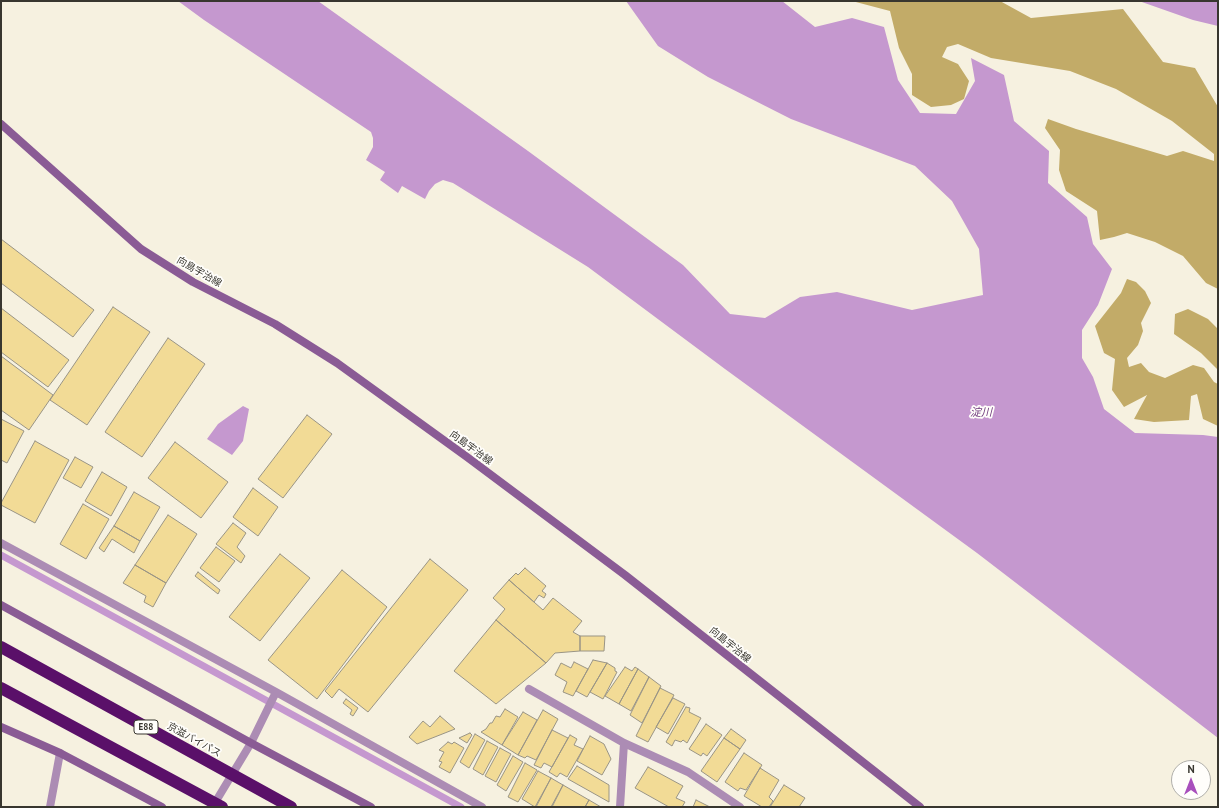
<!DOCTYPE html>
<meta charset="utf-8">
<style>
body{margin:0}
#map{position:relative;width:1219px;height:808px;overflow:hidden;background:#f6f1e0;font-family:"PT Sans",sans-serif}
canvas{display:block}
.frame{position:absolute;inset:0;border:2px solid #38362f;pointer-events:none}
.north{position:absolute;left:1171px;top:760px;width:40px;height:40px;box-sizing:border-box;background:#fffefb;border:1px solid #afaea9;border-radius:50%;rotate:0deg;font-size:11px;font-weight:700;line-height:16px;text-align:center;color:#38362f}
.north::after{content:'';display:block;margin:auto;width:14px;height:18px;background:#a84fbc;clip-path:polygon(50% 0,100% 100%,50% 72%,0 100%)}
</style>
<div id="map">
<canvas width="1219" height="808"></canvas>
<div class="frame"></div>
<div class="north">N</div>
</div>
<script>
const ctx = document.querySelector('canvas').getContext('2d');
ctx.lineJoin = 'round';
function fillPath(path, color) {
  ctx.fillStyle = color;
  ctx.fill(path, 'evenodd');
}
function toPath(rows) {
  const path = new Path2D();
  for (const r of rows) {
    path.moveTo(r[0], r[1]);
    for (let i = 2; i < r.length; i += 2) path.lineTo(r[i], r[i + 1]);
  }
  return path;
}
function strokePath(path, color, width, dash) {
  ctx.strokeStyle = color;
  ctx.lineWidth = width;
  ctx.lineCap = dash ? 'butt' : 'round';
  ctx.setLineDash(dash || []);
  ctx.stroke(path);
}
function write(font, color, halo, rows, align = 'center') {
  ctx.font = font + ' "PT Sans","Noto Sans JP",sans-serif';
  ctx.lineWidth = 3.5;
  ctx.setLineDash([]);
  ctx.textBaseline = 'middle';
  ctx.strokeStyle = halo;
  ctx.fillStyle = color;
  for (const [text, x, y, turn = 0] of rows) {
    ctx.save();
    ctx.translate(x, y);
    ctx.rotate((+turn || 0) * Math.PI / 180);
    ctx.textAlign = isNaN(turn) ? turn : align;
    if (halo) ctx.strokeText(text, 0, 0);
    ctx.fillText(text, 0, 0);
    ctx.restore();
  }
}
const forest = toPath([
 [852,1,1000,1,1031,18,1123,9,1163,62,1195,68,1218,107,1218,289,1206,283,1183,256,1155,242,1127,233,1114,237,1100,240,1097,211,1066,191,1059,170,1060,150,1045,128,1048,119,1076,129,1167,156,1183,151,1214,161,1214,154,1172,121,1116,89,1070,71,991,58,958,44,947,47,942,57,958,64,969,81,964,99,951,105,931,107,912,95,912,74,899,48,890,11],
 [1127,279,1136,282,1145,291,1151,303,1141,323,1143,331,1138,345,1127,358,1129,367,1141,363,1149,372,1165,378,1193,365,1204,368,1214,382,1218,384,1218,426,1203,419,1197,394,1191,396,1189,420,1154,422,1134,419,1147,395,1124,407,1112,390,1115,359,1104,353,1095,326,1121,293],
 [1188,309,1208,319,1218,329,1218,373,1217,369,1201,353,1174,334,1175,314]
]);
const water = toPath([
 [178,1,318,1,528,151,683,265,730,314,765,318,800,297,837,292,912,310,983,295,979,249,952,201,915,166,791,119,708,77,658,46,626,1,782,1,815,27,852,18,884,27,898,80,920,113,956,114,975,81,971,58,1004,75,1014,121,1049,151,1048,183,1087,217,1093,244,1112,269,1098,305,1082,330,1082,358,1093,377,1104,409,1135,433,1203,435,1218,437,1218,738,977,553,725,369,588,267,453,183,443,180,435,184,429,191,425,199,402,186,398,193,380,180,385,172,366,160,373,147,373,138,371,132,204,20],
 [1139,1,1218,1,1218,26,1193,20],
 [243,406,249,409,243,441,232,455,207,439,218,424]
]);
const stream = toPath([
 [1,555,461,807]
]);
const building = toPath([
 [1,239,94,310,73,337,1,283,1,239],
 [113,307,150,332,87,425,50,400,113,307],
 [1,308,69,360,48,387,1,352,1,308],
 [168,338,205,364,142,457,105,432,168,338],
 [1,356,53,395,29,430,1,410,1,356],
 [307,415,332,434,283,498,258,479,307,415],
 [1,419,24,431,7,463,1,460,1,419],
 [35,441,69,460,35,523,1,505,1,503,35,441],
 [175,442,228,482,201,518,148,478,175,442],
 [75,457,93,467,81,488,63,478,75,457],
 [102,472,127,487,111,516,85,501,102,472],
 [253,488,278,507,258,536,233,517,253,488],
 [134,492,160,507,140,541,114,526,134,492],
 [83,504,109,519,86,559,60,544,83,504],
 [168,515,197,534,166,583,135,565,168,515],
 [233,523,246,533,237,547,245,556,241,563,216,544,233,523],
 [114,526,140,541,134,553,112,539,104,552,99,548,114,526],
 [216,547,235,561,219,582,200,568,216,547],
 [280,554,310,578,260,641,229,617,280,554],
 [430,559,468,590,368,712,339,689,332,698,325,691,430,559],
 [135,565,166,583,153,607,144,602,146,596,123,583,135,565],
 [525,568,546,586,542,591,546,594,544,598,539,595,534,602,509,580,516,573,518,575,525,568],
 [342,570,387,607,317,699,268,660,342,570],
 [198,572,220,590,218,594,195,576,198,572],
 [509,580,543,610,553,598,582,621,573,632,580,636,580,651,555,653,546,663,496,620,505,609,493,598,509,580],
 [496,620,546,663,496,704,454,671,496,620],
 [580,636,605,636,604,651,580,651,580,636],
 [593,660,607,663,587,697,576,691,593,660],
 [574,662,588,669,573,696,563,692,567,682,555,675,561,663,571,668,574,662],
 [607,663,615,668,615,671,617,672,603,699,590,692,607,663],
 [625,667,632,671,635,667,638,669,619,704,605,696,625,667],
 [638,669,649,677,631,711,619,704,638,669],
 [649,677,661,686,642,723,630,715,649,677],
 [660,688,674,695,648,742,636,736,660,688],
 [673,698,685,704,668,734,656,727,673,698],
 [346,699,358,708,353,716,350,714,352,710,343,703,346,699],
 [686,707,690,708,689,712,701,718,687,743,683,740,681,742,675,740,672,746,666,742,686,707],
 [505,709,518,717,502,745,481,732,486,729,490,723,492,723,496,716,500,717,505,709],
 [543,710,558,719,536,760,527,756,525,758,518,755,543,710],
 [523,712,537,720,518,755,502,745,523,712],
 [440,716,455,729,417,744,409,737,423,721,430,727,440,716],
 [706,724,722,735,707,756,703,753,701,756,689,749,706,724],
 [731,729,746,740,740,749,724,738,731,729],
 [552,730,568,738,552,767,544,763,541,768,534,765,552,730],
 [470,733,472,735,467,743,459,738,470,733],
 [475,734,485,740,469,768,460,762,475,734],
 [570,735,577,739,574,745,583,749,567,777,560,773,557,777,549,772,570,735],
 [590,736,604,744,611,759,602,775,577,761,590,736],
 [724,738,740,749,717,782,701,771,724,738],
 [487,741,498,747,483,775,473,769,487,741],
 [448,742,452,744,454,742,464,748,450,773,439,767,442,762,439,761,444,752,439,750,448,742],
 [500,748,511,754,496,782,485,776,500,748],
 [744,753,762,765,746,790,740,788,738,791,725,782,744,753],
 [513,756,523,762,506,791,497,785,513,756],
 [525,763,537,770,518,802,508,797,525,763],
 [577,766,609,785,609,802,568,779,577,766],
 [648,767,683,786,676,798,685,802,682,807,669,807,635,788,648,767],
 [760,768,779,780,769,797,773,801,769,807,762,807,744,796,760,768],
 [538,771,551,778,535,807,522,799,538,771],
 [551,778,563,785,551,807,536,807,551,778],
 [563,785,589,800,585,807,552,807,563,785],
 [784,785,805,798,799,807,770,807,784,785],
 [589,800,601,807,585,807,589,800],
 [696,800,710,807,693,807,696,800]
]);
const street = toPath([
 [1,543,276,692,482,807],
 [529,689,624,743,688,772,740,807],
 [213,806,251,743,276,692],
 [50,807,60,753],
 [620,807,624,743]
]);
const secondary = toPath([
 [1,124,141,249,193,282,275,324,337,363,467,457,625,575,920,807],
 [1,605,251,743,371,807],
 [1,727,60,753,162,807]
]);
const highwayBridge = toPath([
 [1,647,291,807],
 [1,688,222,807]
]);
const shields = [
 [146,727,24]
];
const shieldNames = [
 ["E88",146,727]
];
const streetNames = [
 ["向島宇治線",199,272,30],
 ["向島宇治線",471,448,36],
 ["向島宇治線",730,645,39],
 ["京滋バイパス",194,740,29]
];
const waterNames = [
 ["淀川",981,413]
];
fillPath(forest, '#c2ab68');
fillPath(water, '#c598cf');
strokePath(stream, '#c598cf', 7);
fillPath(building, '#f2db96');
strokePath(building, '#999485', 1);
strokePath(street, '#ac8cb4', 8);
strokePath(secondary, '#8a5b95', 8);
strokePath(highwayBridge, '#5a1069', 12);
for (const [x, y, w] of shields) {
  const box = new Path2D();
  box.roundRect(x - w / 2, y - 7, w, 14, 3);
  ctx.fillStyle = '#fffefb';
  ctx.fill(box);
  strokePath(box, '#38362f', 1);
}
write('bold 9px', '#38362f', null, shieldNames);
write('10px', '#38362f', '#fffefb', streetNames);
write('italic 11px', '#703a7d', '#fffefb', waterNames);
</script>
